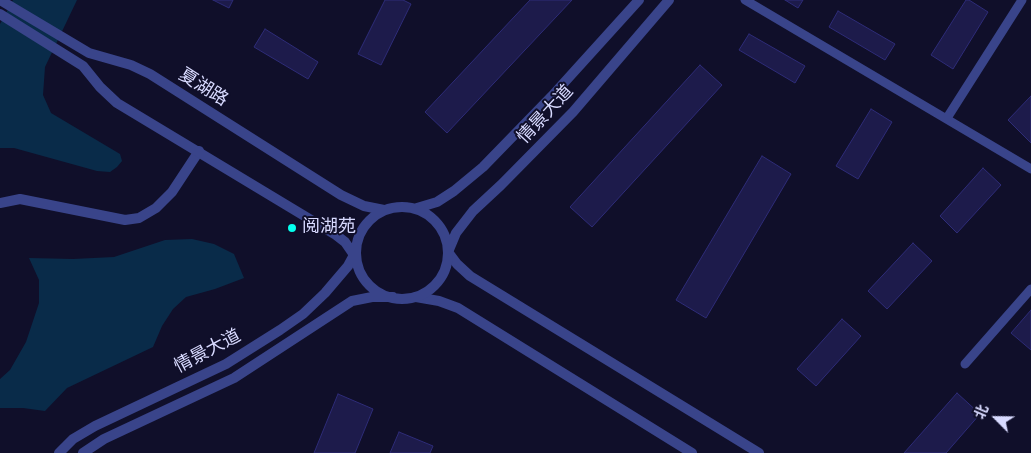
<!DOCTYPE html>
<meta charset="utf-8">
<style>
body{margin:0}
#map{position:relative;width:1031px;height:453px;overflow:hidden;background:#100f2a;font-family:"Nunito Sans","Noto Sans SC",sans-serif}
canvas{display:block}
.north{position:absolute;left:971px;top:393px;width:50px;height:50px;-webkit-text-stroke:4px #100f2a;paint-order:stroke;rotate:293deg;font-size:14px;font-weight:700;line-height:20px;text-align:center;color:#d8daff}
.north::after{content:'';display:block;margin:auto;width:18px;height:22px;background:#d8daff;clip-path:polygon(50% 0,100% 100%,50% 72%,0 100%)}
</style>
<div id="map">
<canvas width="1031" height="453"></canvas>
<div class="north">北</div>
</div>
<script>
const ctx = document.querySelector('canvas').getContext('2d');
ctx.lineJoin = 'round';
function fillPath(path, color) {
  ctx.fillStyle = color;
  ctx.fill(path, 'evenodd');
}
function toPath(rows) {
  const path = new Path2D();
  for (const r of rows) {
    if (r.length === 3) {
      path.moveTo(r[0] + r[2], r[1]);
      path.arc(r[0], r[1], r[2], 0, 2 * Math.PI);
      continue;
    }
    path.moveTo(r[0], r[1]);
    for (let i = 2; i < r.length; i += 2) path.lineTo(r[i], r[i + 1]);
  }
  return path;
}
function strokePath(path, color, width, dash) {
  ctx.strokeStyle = color;
  ctx.lineWidth = width;
  ctx.lineCap = dash ? 'butt' : 'round';
  ctx.setLineDash(dash || []);
  ctx.stroke(path);
}
function write(font, color, halo, rows, align = 'center') {
  ctx.font = font + ' "Nunito Sans","Noto Sans SC",sans-serif';
  ctx.lineWidth = 4;
  ctx.setLineDash([]);
  ctx.textBaseline = 'middle';
  ctx.strokeStyle = halo;
  ctx.fillStyle = color;
  for (const [text, x, y, turn = 0] of rows) {
    ctx.save();
    ctx.translate(x, y);
    ctx.rotate((+turn || 0) * Math.PI / 180);
    ctx.textAlign = isNaN(turn) ? turn : align;
    if (halo) ctx.strokeText(text, 0, 0);
    ctx.fillText(text, 0, 0);
    ctx.restore();
  }
}
const water = toPath([
 [13,0,77,0,45,67,43,95,51,113,120,154,122,161,117,167,110,172,97,171,14,148,0,148,0,24],
 [192,239,214,244,234,254,244,278,215,289,186,297,173,309,162,326,153,347,67,388,45,411,23,408,0,408,0,379,10,370,26,342,39,303,39,280,29,258,73,259,114,257,165,240]
]);
const building = toPath([
 [213,0,233,0,229,8,213,0],
 [385,0,403,0,411,4,381,65,358,54,385,0],
 [530,0,572,0,447,133,425,112,530,0],
 [785,0,803,0,798,8,785,0],
 [966,0,969,0,988,12,953,69,931,55,966,0],
 [838,11,895,44,885,60,829,27,838,11],
 [265,29,318,62,308,79,254,47,265,29],
 [749,34,805,66,795,83,739,50,749,34],
 [700,65,722,85,592,227,570,207,700,65],
 [1031,96,1031,143,1008,120,1031,96],
 [871,109,892,122,858,179,836,166,871,109],
 [762,156,791,174,706,318,676,300,762,156],
 [983,168,1001,185,957,233,940,216,983,168],
 [913,243,932,261,887,309,868,291,913,243],
 [1031,310,1031,350,1011,333,1031,310],
 [842,319,861,336,816,386,797,369,842,319],
 [957,393,980,414,946,453,904,453,957,393],
 [338,394,373,409,355,453,314,453,338,394],
 [399,432,433,446,430,453,390,453,399,432]
]);
const service = toPath([
 [745,0,1031,169],
 [947,118,1022,0],
 [965,364,1031,289]
]);
const minor = toPath([
 [0,203,20,199,125,220,139,218,156,208,172,192,199,151],
 [448,252,457,264,470,276,759,453],
 [416,297,439,301,458,308,692,453]
]);
const tertiary = toPath([
 [0,0,89,53,131,65,150,74,341,195,364,206,384,210],
 [0,14,83,66,100,87,117,103,336,235,345,242,354,255],
 [402,253,46],
 [417,208,437,202,454,191,483,167,552,96,639,0],
 [448,252,456,233,473,211,501,185,573,112,669,0],
 [59,453,73,439,95,426,226,364,280,330,303,314,325,293,348,266,354,255],
 [83,453,104,439,234,378,352,301,372,297,393,297]
]);
const markers = [
 [292,228,5,"#04ffee"]
];
const streetNames = [
 ["夏湖路",203,88,32],
 ["情景大道",546,115,-47],
 ["情景大道",208,352,-28]
];
const poiNames = [
 ["阅湖苑",302,228]
];
fillPath(water, '#092b49');
fillPath(building, '#1d1b4b');
strokePath(building, '#2e2c78', 1);
strokePath(service, '#39448a', 9);
strokePath(minor, '#39448a', 10);
strokePath(tertiary, '#39448a', 10);
for (const [x, y, r, color] of markers) {
  const dot = new Path2D();
  dot.arc(x, y, r, 0, 2 * Math.PI);
  ctx.fillStyle = color;
  ctx.fill(dot);
  strokePath(dot, '#100f2a', 2);
}
write('18px', '#d8daff', '#100f2a', streetNames);
write('18px', '#d8daff', '#100f2a', poiNames, 'left');
</script>
